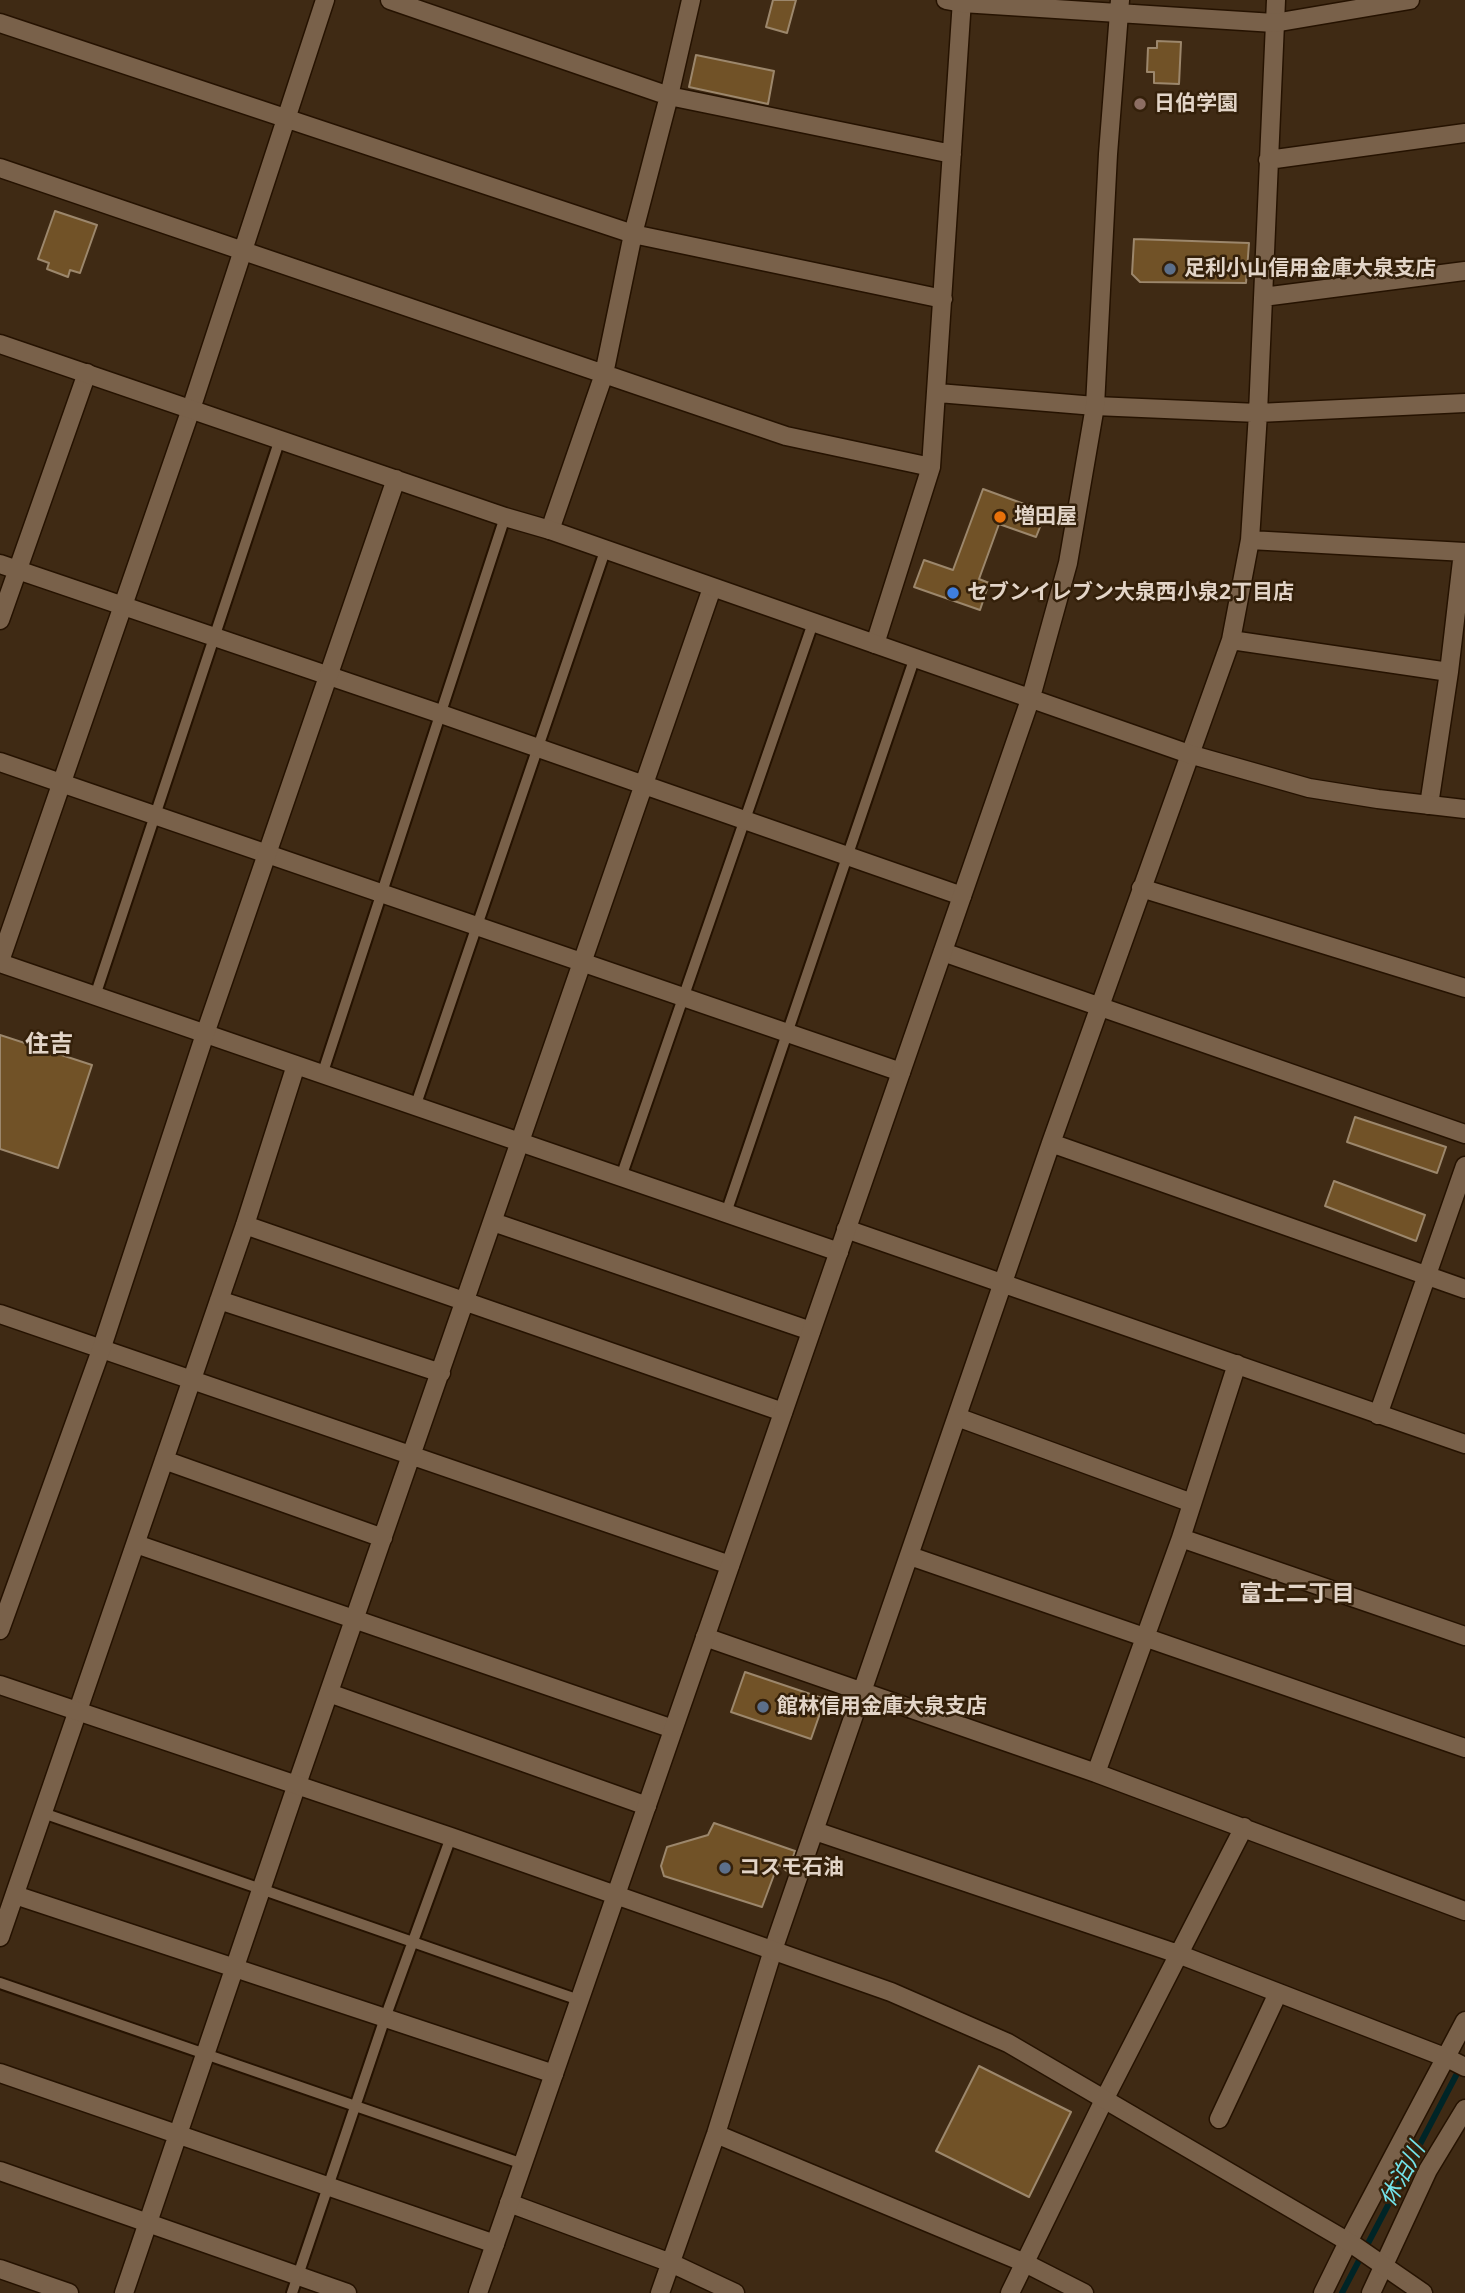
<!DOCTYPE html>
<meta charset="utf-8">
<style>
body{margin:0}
canvas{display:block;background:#3f2a14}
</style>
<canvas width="1465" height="2293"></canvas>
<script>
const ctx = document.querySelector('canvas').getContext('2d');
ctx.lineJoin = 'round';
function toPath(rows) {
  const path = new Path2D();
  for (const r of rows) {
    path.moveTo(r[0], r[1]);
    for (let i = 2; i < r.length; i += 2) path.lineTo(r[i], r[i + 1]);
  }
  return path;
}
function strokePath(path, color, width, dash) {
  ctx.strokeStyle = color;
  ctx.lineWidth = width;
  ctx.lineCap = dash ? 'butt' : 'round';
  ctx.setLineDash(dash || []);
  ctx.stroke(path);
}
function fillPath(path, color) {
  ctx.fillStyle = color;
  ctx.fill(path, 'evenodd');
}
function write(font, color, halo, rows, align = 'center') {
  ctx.font = font + ' "Noto Sans","Noto Sans JP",sans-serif';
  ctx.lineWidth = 5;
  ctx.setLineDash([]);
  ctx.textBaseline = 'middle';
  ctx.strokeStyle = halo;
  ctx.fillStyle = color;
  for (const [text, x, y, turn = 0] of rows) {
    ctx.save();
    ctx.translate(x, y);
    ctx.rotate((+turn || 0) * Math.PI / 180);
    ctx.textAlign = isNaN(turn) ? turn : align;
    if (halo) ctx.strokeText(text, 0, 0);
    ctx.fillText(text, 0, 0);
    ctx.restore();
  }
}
const stream = toPath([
 [1342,2293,1461,2066]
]);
const building = toPath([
 [773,0,796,0,787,33,766,27,773,0],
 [1157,41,1181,42,1179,84,1154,83,1154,72,1147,72,1148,48,1157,48,1157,41],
 [696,55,774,71,768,104,689,87,696,55],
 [55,211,97,225,80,273,70,270,68,277,47,269,49,263,38,259,55,211],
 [1134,239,1249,243,1246,283,1140,282,1132,274,1134,239],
 [983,489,1046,512,1036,537,999,524,979,579,989,583,980,610,914,587,924,560,953,570,983,489],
 [0,1035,92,1065,58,1168,0,1149,0,1035],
 [1355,1117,1446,1147,1437,1173,1347,1142,1355,1117],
 [1334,1181,1425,1215,1416,1241,1325,1206,1334,1181],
 [745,1672,825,1699,811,1739,731,1712,745,1672],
 [714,1823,795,1851,788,1872,778,1864,762,1907,664,1876,661,1866,667,1847,708,1835,714,1823],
 [979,2066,1071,2112,1029,2197,936,2151,979,2066]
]);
const service = toPath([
 [95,996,280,439],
 [322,1075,505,517],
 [415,1107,605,551],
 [621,1177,813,623],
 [726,1213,915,657],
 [43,1813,579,2000],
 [0,1983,523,2164],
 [292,2293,385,2018,451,1837]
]);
const minor = toPath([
 [390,0,669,96,952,154],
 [0,23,633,234,943,299],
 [1268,160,1465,133],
 [0,168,786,436,931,467],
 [1263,297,1465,271],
 [938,393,1095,406,1258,413,1465,403],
 [550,530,604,374,633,234,669,96,691,0],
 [1250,540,1465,552],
 [0,564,441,714,962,896],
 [0,620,87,373],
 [1231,640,1449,672,1463,552],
 [875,644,931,467,962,0],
 [0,762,901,1072],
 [1429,805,1449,672],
 [1141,888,1465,988],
 [943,952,1465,1134],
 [0,961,191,409,325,0],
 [0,963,839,1252],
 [1051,1143,1465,1289],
 [493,1222,811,1331],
 [245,1225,783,1412],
 [846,1229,1465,1444],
 [219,1300,441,1373],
 [0,1314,730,1565],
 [1378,1415,1465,1166],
 [957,1417,1192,1503],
 [164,1460,383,1538],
 [1181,1538,1465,1636],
 [136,1544,673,1729],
 [910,1556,1465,1748],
 [705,1637,1096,1773,1465,1911],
 [329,1693,647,1806],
 [1096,1773,1181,1538,1237,1364],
 [815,1831,1178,1954,1447,2058,1465,2067],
 [15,1895,554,2074],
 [0,1937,245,1225,296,1065],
 [0,2073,495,2244],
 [1219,2119,1278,1993],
 [716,2134,1025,2263,1084,2293],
 [0,2171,347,2293],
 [509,2203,671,2263,735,2293],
 [0,2269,69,2293],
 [124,2293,296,1787,712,588],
 [660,2293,716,2134,773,1950,1051,1143,1231,640,1250,540,1258,413,1276,0],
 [1010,2293,1104,2100,1244,1827],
 [1323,2293,1348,2242,1465,2021],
 [1371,2293,1428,2170,1465,2109]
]);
const tertiary = toPath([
 [946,0,962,3,1274,23,1410,0],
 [0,344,505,517,550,530,1189,754,1309,788,1378,799,1465,809],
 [0,1630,101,1350,205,1034,396,479],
 [0,1685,451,1837,891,1992,1008,2043,1352,2244,1423,2293],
 [478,2293,1031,697,1068,563,1095,406,1108,154,1120,0]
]);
const markers = [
 [1140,104,7,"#8d6e63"],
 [1170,269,7,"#5c6f8a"],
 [1000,517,7,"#e8710a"],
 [953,593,7,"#3f7fe0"],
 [763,1707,7,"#5c6f8a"],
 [725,1868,7,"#5c6f8a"]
];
const poiNames = [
 ["日伯学園",1154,104],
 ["足利小山信用金庫大泉支店",1184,269],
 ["増田屋",1014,517],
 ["セブンイレブン大泉西小泉2丁目店",967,593],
 ["館林信用金庫大泉支店",777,1707],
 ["コスモ石油",739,1868]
];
const neighbourhoodNames = [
 ["富士二丁目",1297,1594]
];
const waterNames = [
 ["休泊川",1403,2175,-62]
];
const quarterNames = [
 ["住吉",49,1045]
];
strokePath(stream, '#002527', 6);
fillPath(building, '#715227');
strokePath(building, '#9c876c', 2);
strokePath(service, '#251200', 14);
strokePath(minor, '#251200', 21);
strokePath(tertiary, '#251200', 21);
strokePath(service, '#79614a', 10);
strokePath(minor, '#79614a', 18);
strokePath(tertiary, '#79614a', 18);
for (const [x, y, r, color] of markers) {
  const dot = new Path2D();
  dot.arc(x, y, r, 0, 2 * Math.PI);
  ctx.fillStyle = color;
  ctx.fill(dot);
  strokePath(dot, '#34200a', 2.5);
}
write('bold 21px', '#e2d4c7', '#34200a', poiNames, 'left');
write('bold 23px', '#e2d4c7', '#34200a', neighbourhoodNames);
write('italic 23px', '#73e3ea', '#34200a', waterNames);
write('bold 24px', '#e2d4c7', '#34200a', quarterNames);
</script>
